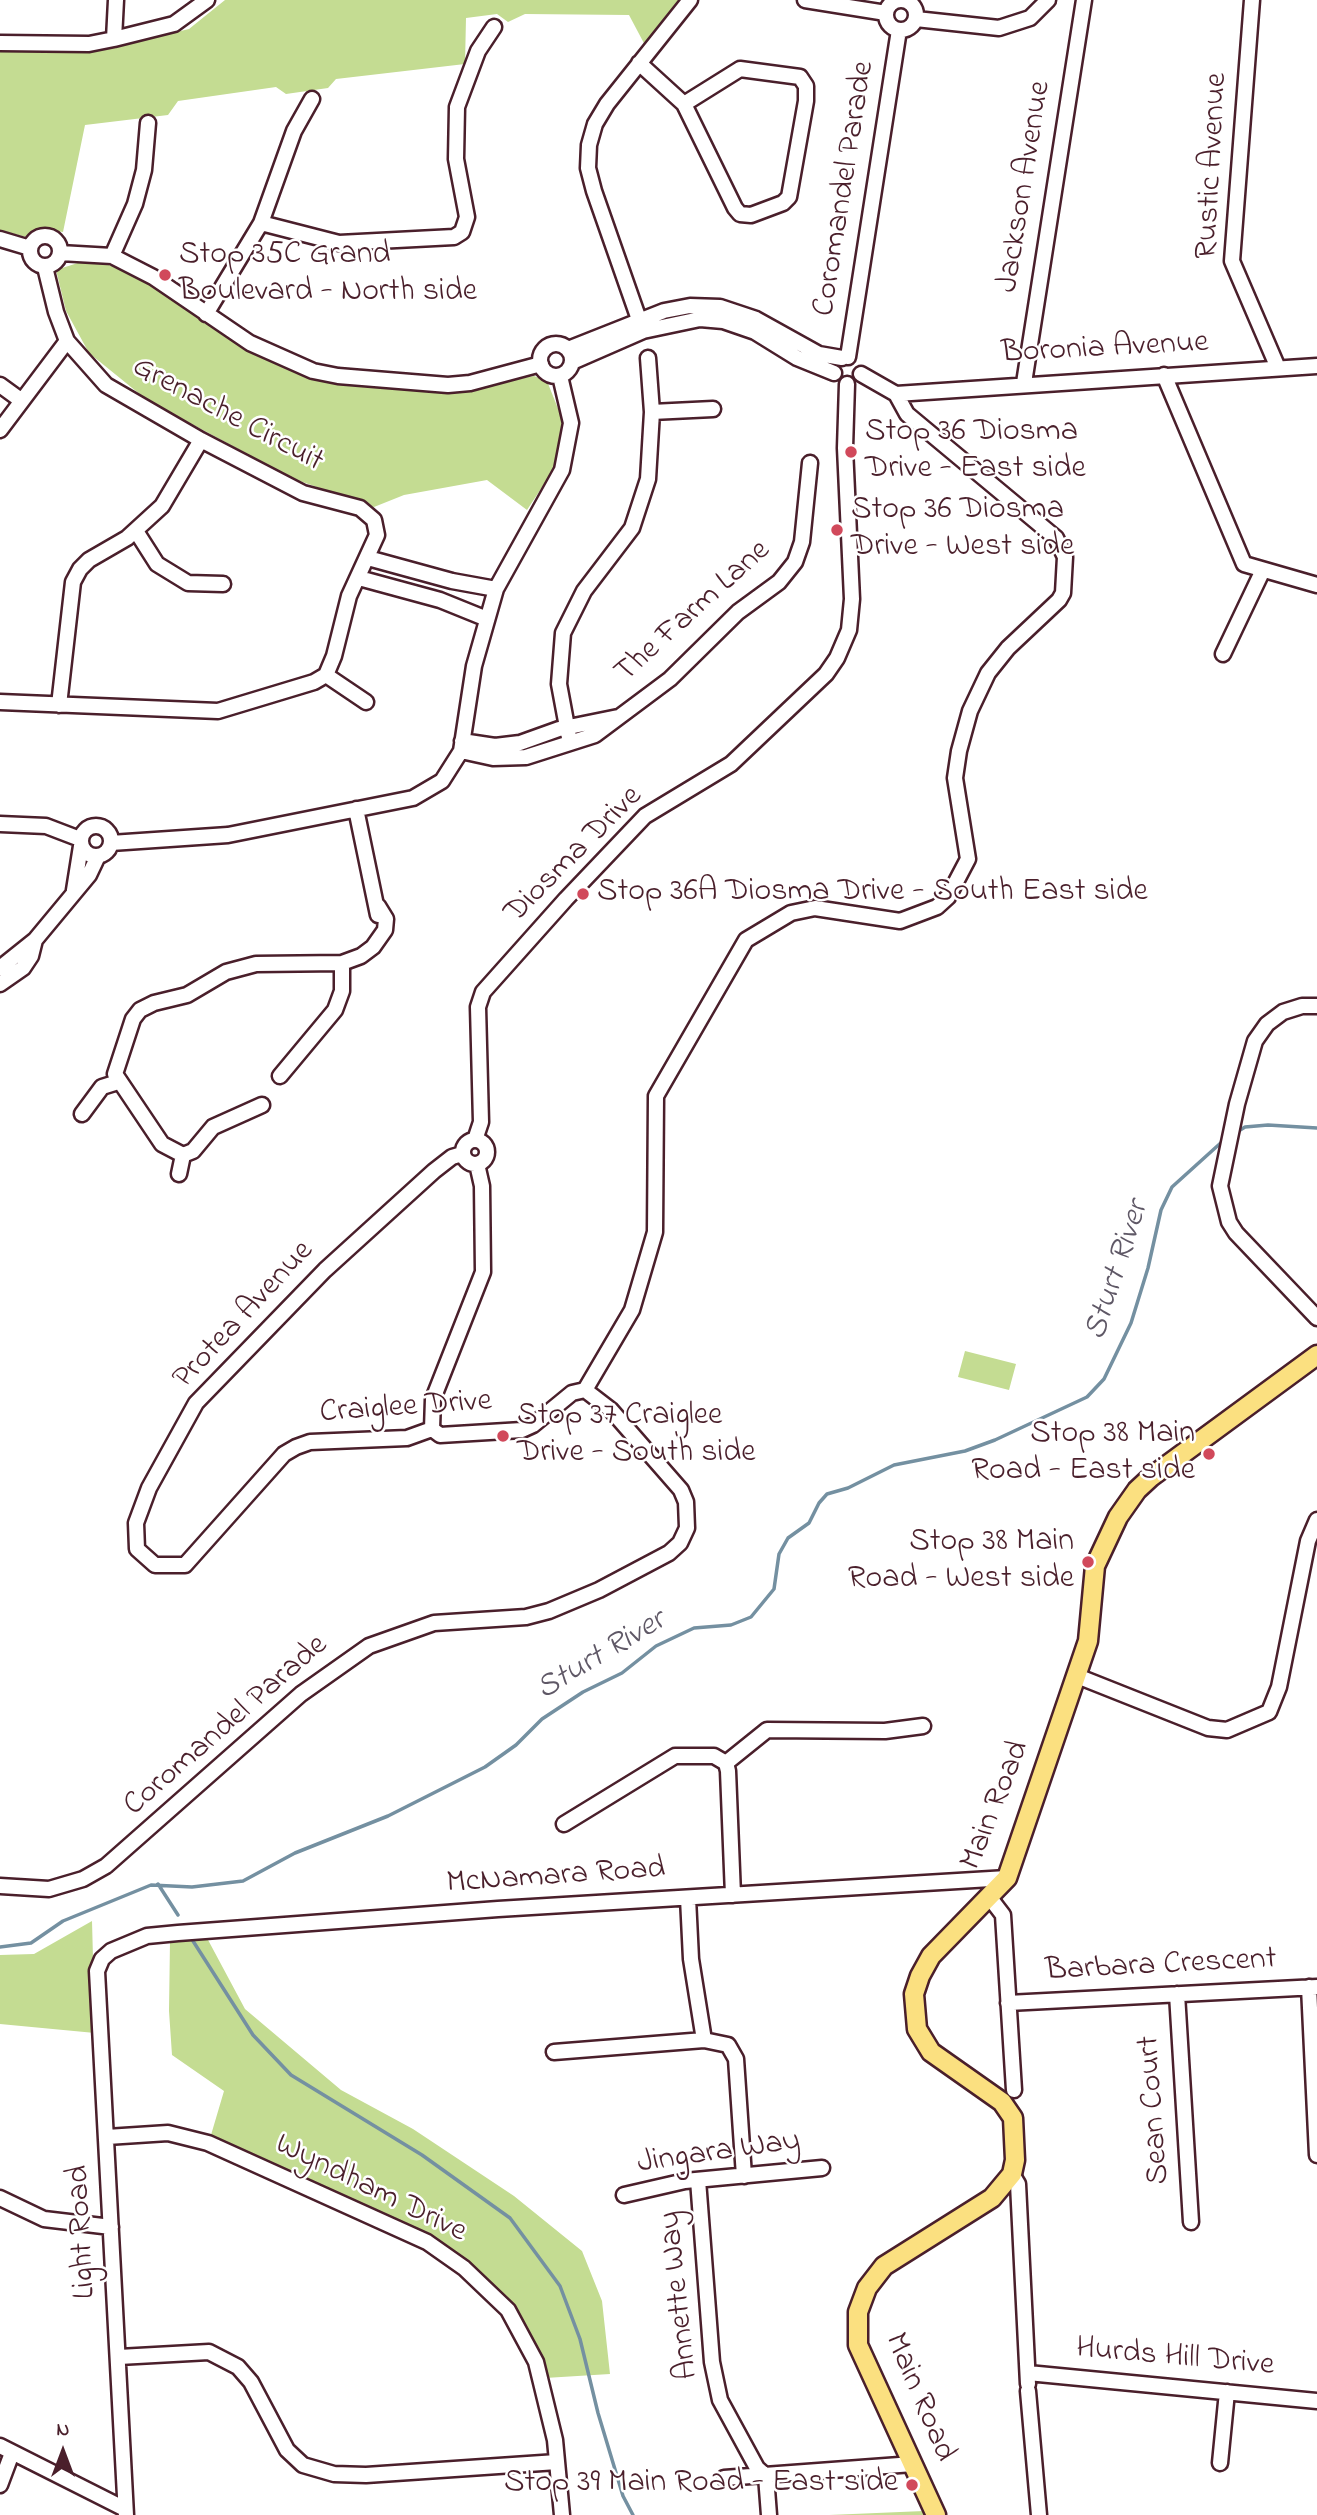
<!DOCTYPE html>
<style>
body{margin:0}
#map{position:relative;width:1317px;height:2515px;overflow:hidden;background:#fff;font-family:"Indie Flower",sans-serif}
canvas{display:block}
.north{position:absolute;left:28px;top:2417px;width:70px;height:70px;-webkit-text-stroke:5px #fff;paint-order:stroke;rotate:0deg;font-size:19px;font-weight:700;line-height:28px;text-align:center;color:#4a1f2b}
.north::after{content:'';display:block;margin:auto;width:24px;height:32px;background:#4a1f2b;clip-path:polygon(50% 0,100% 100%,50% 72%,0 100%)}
</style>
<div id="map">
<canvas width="1317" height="2515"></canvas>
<div class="north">N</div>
</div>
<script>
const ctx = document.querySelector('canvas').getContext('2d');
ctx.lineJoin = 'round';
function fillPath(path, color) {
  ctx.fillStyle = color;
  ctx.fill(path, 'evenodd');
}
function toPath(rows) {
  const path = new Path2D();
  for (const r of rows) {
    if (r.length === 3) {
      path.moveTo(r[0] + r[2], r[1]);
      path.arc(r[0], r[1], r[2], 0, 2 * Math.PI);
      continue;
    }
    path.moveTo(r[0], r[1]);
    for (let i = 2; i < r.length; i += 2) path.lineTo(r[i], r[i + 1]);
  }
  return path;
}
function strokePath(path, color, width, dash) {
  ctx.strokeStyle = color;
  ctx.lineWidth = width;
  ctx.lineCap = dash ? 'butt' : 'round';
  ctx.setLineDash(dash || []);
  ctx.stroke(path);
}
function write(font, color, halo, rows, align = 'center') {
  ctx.font = font + ' "Indie Flower",sans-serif';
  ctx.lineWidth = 5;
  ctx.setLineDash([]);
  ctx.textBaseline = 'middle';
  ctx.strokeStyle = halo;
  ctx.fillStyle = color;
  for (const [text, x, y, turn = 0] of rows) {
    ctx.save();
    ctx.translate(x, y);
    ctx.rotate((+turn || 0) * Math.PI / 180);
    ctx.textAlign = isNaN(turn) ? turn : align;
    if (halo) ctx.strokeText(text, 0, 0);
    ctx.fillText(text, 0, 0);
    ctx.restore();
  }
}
const green = toPath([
 [225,0,683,0,646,47,629,15,525,14,508,22,497,14,466,18,465,64,336,79,328,88,286,94,276,87,178,101,168,115,85,125,63,232,43,229,26,237,0,230,0,49,83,50,126,44,189,29],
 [84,261,103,263,129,272,265,356,329,381,396,390,465,390,534,376,547,381,563,421,558,463,527,510,487,480,404,495,374,507,294,479,147,400,89,353,66,311,56,270],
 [965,1351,1016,1364,1009,1390,958,1377],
 [92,1921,95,2033,0,2024,0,1955,34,1954],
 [207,1938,245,2009,341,2090,413,2129,514,2196,582,2251,602,2301,610,2374,545,2378,540,2360,465,2263,403,2223,211,2135,224,2091,172,2055,169,2011,170,1941],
 [924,2511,926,2515,829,2515]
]);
const stream = toPath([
 [1237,1132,1245,1127,1268,1125,1317,1128],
 [158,1884,178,1915],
 [193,1941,253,2035,291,2075,422,2155,510,2218,560,2286,580,2339,598,2413,623,2496,633,2515],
 [0,1947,31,1943,63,1921,151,1885,192,1887,243,1881,295,1853,388,1816,485,1767,516,1745,542,1719,583,1692,622,1673,656,1646,694,1628,731,1625,751,1617,774,1589,779,1554,788,1538,809,1523,819,1503,827,1494,848,1488,894,1465,965,1451,995,1440,1087,1397,1104,1379,1131,1323,1148,1268,1161,1210,1172,1187,1224,1140]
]);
const minor = toPath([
 [901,15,15],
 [805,0,886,13],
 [1252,0,1232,261,1278,368],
 [916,19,999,28,1030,18,1048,0],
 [114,39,116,0],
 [0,43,89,44,114,39,174,24,207,0],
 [639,63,684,104,735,208,740,214,751,215,783,203,789,197,806,101,806,86,800,77,740,69,684,104],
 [261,223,339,243,454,237,462,232,467,217,456,159,457,107,478,51,494,27],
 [45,251,15],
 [0,239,30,248],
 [60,253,112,256,153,277,250,343,313,371,338,376,448,385,470,383,541,364],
 [112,256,135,204,144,170,148,123],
 [206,314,261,223,294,131,312,99],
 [643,331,594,191,588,168,589,145,595,124,607,104,690,0],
 [556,360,16],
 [568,349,664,311,690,306,720,307,756,319,819,354,842,358],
 [848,357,899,30],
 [648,358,652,412],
 [572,362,643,331,700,319,723,321,755,332,797,358,834,373],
 [1164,375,1244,564,1317,585],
 [1024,383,1084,0],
 [0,385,22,401],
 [896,394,1317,366],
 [0,430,67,341],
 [136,531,157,564,188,583,223,584],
 [368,558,452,581,496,589],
 [359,578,440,600,487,619],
 [1223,654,1263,570],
 [326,675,366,702],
 [0,702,218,711,314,682,326,675,334,656,349,596,377,535,374,520,360,508,303,493,201,440,106,385,67,341,56,312,45,267],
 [59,705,73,582,80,569,89,560,127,538,162,506,201,440],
 [462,741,495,746,520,743,559,729,618,717],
 [570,743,559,684,563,633,584,591,632,528,648,479,652,412,713,409],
 [461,751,493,758,526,757,595,735,670,679,738,612,779,582,795,562,802,542,810,463],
 [356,809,378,915],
 [0,824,46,826,80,839],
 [96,841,15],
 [111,843,228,835,413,798,442,781,461,751,474,666,496,589,562,470,571,423,560,376],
 [74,890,81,846],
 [0,968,35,940,89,875,98,856],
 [0,984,23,968,31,956,35,940],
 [1317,1006,1302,1006,1283,1012,1267,1024,1255,1041,1237,1104,1220,1186,1229,1222,1236,1233,1317,1318],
 [280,1076,335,1010,342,991,342,963],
 [262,1105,213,1127,193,1151,183,1155,162,1144,115,1074,133,1019,140,1010,154,1003,187,995,226,972,256,964,342,963,361,956,373,947,385,930,386,919,378,906],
 [82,1114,102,1087,118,1082],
 [475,1152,12],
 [475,1140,481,1122,478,1007,483,992,566,899,645,816,731,764,826,674,837,658,849,630,852,599,845,448,847,384],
 [179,1174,183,1155],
 [585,1390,632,1310,655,1232,656,1096,746,940,791,913,815,908,900,921,937,907,948,897,968,859,955,778,959,751,970,711,988,673,1008,648,1059,600,1063,593,1065,557,1056,538,907,414,896,394,861,374],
 [432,1429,407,1438,310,1442,296,1447,284,1454,185,1565,155,1565,137,1549,136,1523,149,1488,196,1403,325,1270,434,1171,452,1157,462,1154],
 [432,1429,433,1399,483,1272,482,1186,477,1164],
 [432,1429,440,1435,522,1430,533,1425,572,1393,585,1390],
 [1077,1676,1208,1728,1227,1730,1269,1712,1279,1687,1308,1541,1317,1520],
 [726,1763,767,1730,885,1731,923,1726],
 [564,1824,675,1756,714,1756,726,1763,728,1771,733,1895],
 [0,1886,49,1889,83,1879,106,1866,301,1694,369,1646,434,1623,526,1617,549,1611,599,1590,669,1553,680,1543,687,1528,686,1502,681,1490,611,1410,585,1390],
 [990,1898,1003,1915,1014,2090],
 [1309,1987,1317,2155],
 [1177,1994,1191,2222],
 [1008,2003,1317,1987],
 [704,2040,728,2045,736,2059,744,2176],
 [554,2052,704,2040,691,1959,688,1898],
 [107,2137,168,2133,208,2143,427,2242,464,2268,508,2310,536,2362,555,2440,562,2515],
 [1012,2174,1018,2184,1028,2384],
 [698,2180,712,2362,720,2400,757,2468,766,2476,769,2515],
 [624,2195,685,2181,822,2168],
 [0,2198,44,2219,111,2227],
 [119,2357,209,2352,238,2367,251,2382,287,2450,303,2465,334,2474,366,2475,557,2462],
 [1028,2373,1317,2401],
 [1028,2391,1039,2515],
 [0,2446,125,2509],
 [1220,2463,1227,2392],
 [724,2478,913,2464],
 [0,2485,12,2453],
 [126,2515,97,1971,102,1959,111,1951,147,1936,178,1933,498,1909,1007,1878]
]);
const major = toPath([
 [936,2515,858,2345,858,2312,867,2288,884,2266,992,2198,1012,2174,1015,2160,1013,2118,1002,2102,931,2052,917,2029,914,1994,920,1976,931,1956,1007,1878,1088,1641,1095,1566,1118,1517,1137,1490,1151,1477,1317,1355]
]);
const markers = [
 [165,275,7,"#d1495b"],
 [851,452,7,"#d1495b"],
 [837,530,7,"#d1495b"],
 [583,894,7,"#d1495b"],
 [503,1436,7,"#d1495b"],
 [1209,1454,7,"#d1495b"],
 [1088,1562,7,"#d1495b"],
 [912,2485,7,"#d1495b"]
];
const streetNames = [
 ["Rustic Avenue",1214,166,-87],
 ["Jackson Avenue",1026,187,-81],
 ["Coromandel Parade",846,189,-81],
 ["Boronia Avenue",1105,350,-3],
 ["Grenache Circuit",227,416,28],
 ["The Farm Lane",694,613,-42],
 ["Diosma Drive",575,856,-45],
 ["Protea Avenue",245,1316,-47],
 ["Craiglee Drive",406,1409,-4],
 ["Coromandel Parade",227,1727,-41],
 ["Main Road",997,1806,-68],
 ["McNamara Road",556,1878,-4],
 ["Barbara Crescent",1161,1967,-3],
 ["Sean Court",1156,2110,-94],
 ["Jingara Way",719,2154,-8],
 ["Wyndham Drive",370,2190,26],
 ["Light Road",84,2232,-93],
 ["Annette Way",681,2295,-96],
 ["Hurds Hill Drive",1175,2359,5],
 ["Main Road",918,2398,67]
];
const poiNames = [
 ["Stop 35C Grand",179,257],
 ["Boulevard - North side",179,294],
 ["Stop 36 Diosma",865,434],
 ["Drive - East side",865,471],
 ["Stop 36 Diosma",851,512],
 ["Drive - West side",851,549],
 ["Stop 36A Diosma Drive - South East side",597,894],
 ["Stop 37 Craiglee",517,1418],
 ["Drive - South side",517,1455],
 ["Stop 38 Main",1195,1436,"right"],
 ["Road - East side",1195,1473,"right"],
 ["Stop 38 Main",1074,1544,"right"],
 ["Road - West side",1074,1581,"right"],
 ["Stop 39 Main Road - East side",898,2485,"right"]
];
const waterNames = [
 ["Sturt River",1119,1271,-72],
 ["Sturt River",602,1657,-31]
];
fillPath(green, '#c4dc92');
strokePath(stream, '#7490a1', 3.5);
strokePath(minor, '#4a1f2b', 19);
strokePath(major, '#4a1f2b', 23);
strokePath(minor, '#fff', 14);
strokePath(major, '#fbe080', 18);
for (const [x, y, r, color] of markers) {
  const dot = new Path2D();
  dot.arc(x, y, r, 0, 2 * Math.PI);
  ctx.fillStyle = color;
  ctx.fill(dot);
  strokePath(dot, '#fff', 2.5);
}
write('32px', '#4a1f2b', '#fff', streetNames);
write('32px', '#4a1f2b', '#fff', poiNames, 'left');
write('italic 33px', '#5f5866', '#fff', waterNames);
</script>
